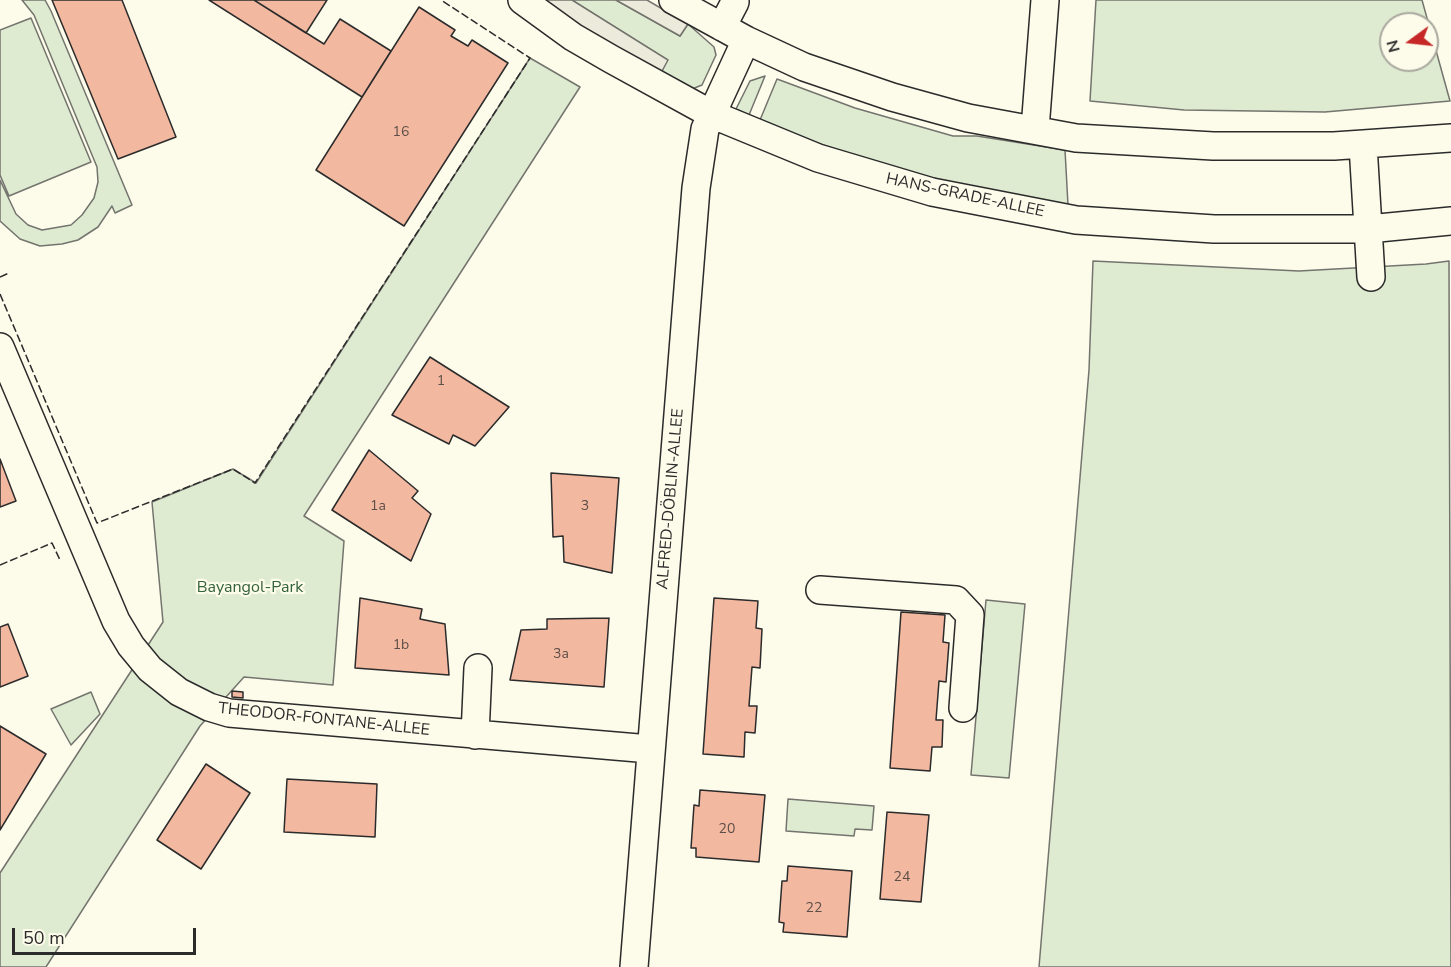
<!DOCTYPE html>
<meta charset="utf-8">
<style>
body{margin:0}
#map{position:relative;width:1451px;height:967px;overflow:hidden;background:#fdfbea;font-family:"Nunito Sans",sans-serif}
canvas{display:block}
.north{position:absolute;left:1379px;top:12px;width:60px;height:60px;box-sizing:border-box;background:#fdfbea;border:2px solid #a9a89e;border-radius:50%;rotate:255deg;font-size:16px;font-weight:700;line-height:24px;text-align:center;color:#2b2b2b}
.north::after{content:'';display:block;margin:auto;width:21px;height:27px;background:#c62828;clip-path:polygon(50% 0,100% 100%,50% 72%,0 100%)}
.scale{position:absolute;left:12px;top:928px;width:184px;height:27px;box-sizing:border-box;border:3px solid #2b2b2b;border-top:0;padding-left:8px;font-size:18px;line-height:21px;white-space:nowrap;color:#2b2b2b;-webkit-text-stroke:4px #fdfbea;paint-order:stroke}
</style>
<div id="map">
<canvas width="1451" height="967"></canvas>
<div class="north">N</div>
<div class="scale">50 m</div>
</div>
<script>
const ctx = document.querySelector('canvas').getContext('2d');
ctx.lineJoin = 'round';
function fillPath(path, color) {
  ctx.fillStyle = color;
  ctx.fill(path, 'evenodd');
}
function toPath(rows) {
  const path = new Path2D();
  for (const r of rows) {
    path.moveTo(r[0], r[1]);
    for (let i = 2; i < r.length; i += 2) path.lineTo(r[i], r[i + 1]);
  }
  return path;
}
function strokePath(path, color, width, dash) {
  ctx.strokeStyle = color;
  ctx.lineWidth = width;
  ctx.lineCap = dash ? 'butt' : 'round';
  ctx.setLineDash(dash || []);
  ctx.stroke(path);
}
function write(font, color, halo, rows, align = 'center') {
  ctx.font = font + ' "Nunito Sans",sans-serif';
  ctx.lineWidth = 4.5;
  ctx.setLineDash([]);
  ctx.textBaseline = 'middle';
  ctx.strokeStyle = halo;
  ctx.fillStyle = color;
  for (const [text, x, y, turn = 0] of rows) {
    ctx.save();
    ctx.translate(x, y);
    ctx.rotate((+turn || 0) * Math.PI / 180);
    ctx.textAlign = isNaN(turn) ? turn : align;
    if (halo) ctx.strokeText(text, 0, 0);
    ctx.fillText(text, 0, 0);
    ctx.restore();
  }
}
const green = toPath([
 [22,0,45,0,51,11,132,205,115,213,112,206,98,227,78,240,62,244,40,246,20,239,0,221,0,180,16,214,28,225,42,230,71,225,82,215,94,198,98,182,97,167,34,15,22,0],
 [572,0,616,0,680,36,688,24,714,47,716,55,702,85,692,89,661,73,667,60,572,0],
 [1096,0,1422,0,1450,101,1325,112,1184,110,1090,101,1096,0],
 [1391,24,1427,24,1427,60,1391,60,1391,24],
 [31,18,91,162,9,196,0,175,0,30,31,18],
 [530,58,580,87,304,516,344,541,333,685,244,677,200,726,46,967,0,967,0,873,163,622,152,502,233,469,256,483,530,58],
 [765,76,749,115,736,109,750,81,765,76],
 [777,79,855,108,953,136,977,136,1065,150,1068,205,961,185,893,168,808,140,760,120,777,79],
 [1093,261,1299,271,1426,264,1449,261,1451,967,1039,967,1089,370,1093,261],
 [986,600,1025,604,1009,778,971,775,986,600],
 [91,692,100,714,71,745,51,709,91,692],
 [788,799,874,806,872,830,855,829,854,836,786,831,788,799]
]);
const parking = toPath([
 [542,0,572,0,668,60,661,73,588,31,542,0],
 [616,0,647,0,688,24,680,36,616,0]
]);
const building = toPath([
 [52,0,122,0,176,137,118,159,52,0],
 [209,0,254,0,324,44,340,19,391,51,362,97,209,0],
 [254,0,327,0,306,33,254,0],
 [419,7,455,30,451,36,468,46,472,40,508,63,404,226,316,170,419,7],
 [430,357,509,407,475,446,453,435,449,444,392,415,430,357],
 [369,450,418,491,412,498,431,514,411,561,332,510,369,450],
 [0,459,16,501,0,507,0,459],
 [551,473,619,478,612,573,564,562,563,536,553,537,551,473],
 [360,598,422,609,420,619,445,624,449,675,355,668,360,598],
 [714,598,758,601,756,628,762,629,760,668,752,667,749,706,757,706,755,733,745,732,744,757,703,754,714,598],
 [901,612,945,615,943,642,949,643,946,682,939,681,936,720,943,720,942,747,932,747,930,771,890,768,901,612],
 [609,618,604,687,510,680,521,630,547,629,547,619,609,618],
 [8,624,28,676,0,687,0,627,8,624],
 [232,691,243,692,243,698,232,697,232,691],
 [0,726,46,754,0,830,0,726],
 [206,764,250,793,201,869,157,840,206,764],
 [287,779,377,784,375,837,284,832,287,779],
 [700,790,765,795,759,862,696,857,696,848,691,848,694,805,699,806,700,790],
 [887,812,929,815,921,902,880,899,887,812],
 [788,866,852,871,847,937,783,932,784,923,779,922,782,881,787,881,788,866]
]);
const minor = toPath([
 [522,0,573,37,611,59,711,114,818,158,932,192,1076,220,1214,229,1368,229,1451,221],
 [673,0,746,40,804,67,892,97,968,118,1076,138,1213,146,1334,146,1451,138],
 [722,27,735,2],
 [1035,129,1045,0],
 [1363,145,1371,277],
 [0,347,116,621,131,646,150,669,179,692,209,707,229,713,650,749],
 [820,590,956,600,970,615,963,708],
 [475,735,478,668],
 [634,967,696,188,705,129,746,40]
]);
const fence = toPath([
 [0,277,9,273],
 [0,294,97,523,233,469,255,483,530,58,441,0],
 [0,565,52,543,60,560]
]);
const numberNames = [
 ["16",401,133],
 ["1",441,382],
 ["1a",378,507],
 ["3",585,507],
 ["1b",401,646],
 ["3a",561,655],
 ["20",727,830],
 ["24",902,878],
 ["22",814,909]
];
const streetNames = [
 ["HANS-GRADE-ALLEE",965,196,12],
 ["ALFRED-DÖBLIN-ALLEE",671,499,-85],
 ["THEODOR-FONTANE-ALLEE",324,720,6]
];
const parkNames = [
 ["Bayangol-Park",250,588]
];
fillPath(green, '#deebd1');
strokePath(green, '#74746e', 1.5);
fillPath(parking, '#eceadb');
strokePath(parking, '#74746e', 1.5);
fillPath(building, '#f2b8a0');
strokePath(building, '#2b2b2b', 1.5);
strokePath(minor, '#2b2b2b', 30);
strokePath(minor, '#fdfbea', 27);
strokePath(fence, '#2b2b2b', 1.5, [8, 3]);
write('14px', '#5d4e48', null, numberNames);
write('16px', '#2b2b2b', '#fdfbea', streetNames);
write('16px', '#34623c', '#fdfbea', parkNames);
</script>
